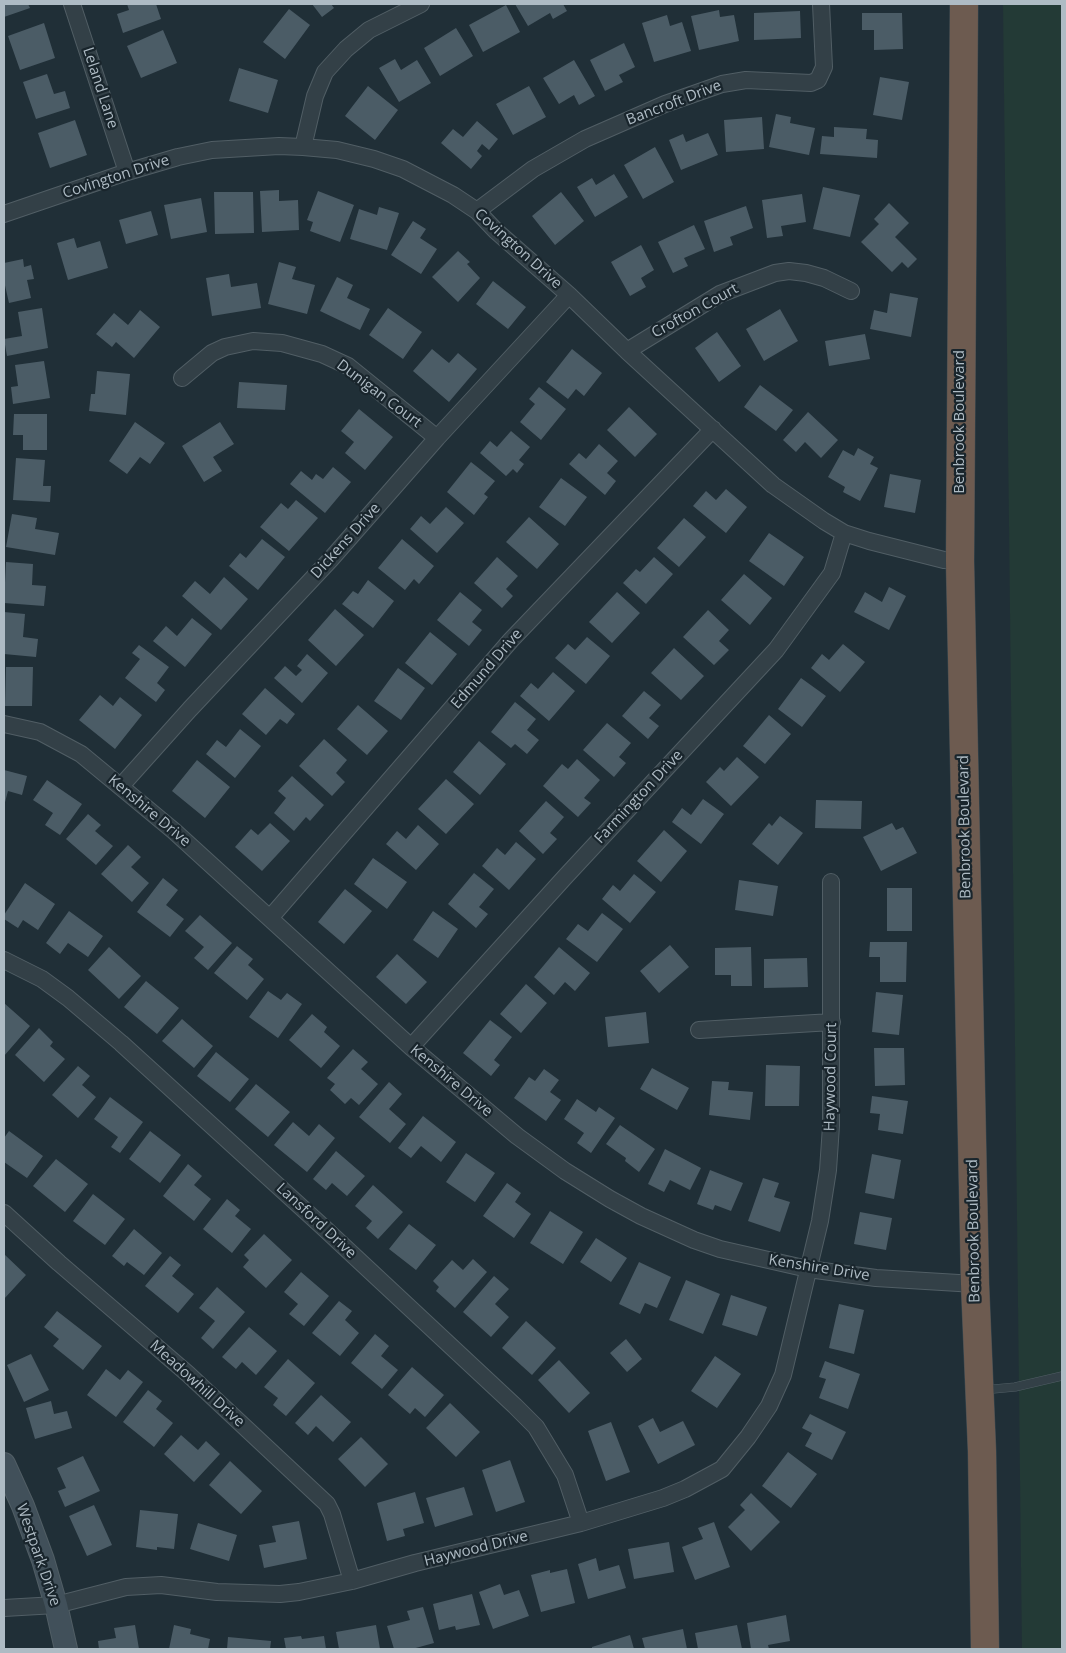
<!DOCTYPE html>
<style>
body{margin:0}
#map{position:relative;width:1066px;height:1653px;overflow:hidden;background:#202f37;font-family:"Open Sans",sans-serif}
canvas{display:block}
.frame{position:absolute;inset:0;border:5px solid #aebbc4;pointer-events:none}
</style>
<div id="map">
<canvas width="1066" height="1653"></canvas>
<div class="frame"></div>
</div>
<script>
const ctx = document.querySelector('canvas').getContext('2d');
ctx.lineJoin = 'round';
function fillPath(path, color) {
  ctx.fillStyle = color;
  ctx.fill(path, 'evenodd');
}
function toPath(rows) {
  const path = new Path2D();
  for (const r of rows) {
    path.moveTo(r[0], r[1]);
    for (let i = 2; i < r.length; i += 2) path.lineTo(r[i], r[i + 1]);
  }
  return path;
}
function strokePath(path, color, width, dash) {
  ctx.strokeStyle = color;
  ctx.lineWidth = width;
  ctx.lineCap = dash ? 'butt' : 'round';
  ctx.setLineDash(dash || []);
  ctx.stroke(path);
}
function write(font, color, halo, rows, align = 'center') {
  ctx.font = font + ' "Open Sans",sans-serif';
  ctx.lineWidth = 4.5;
  ctx.setLineDash([]);
  ctx.textBaseline = 'middle';
  ctx.strokeStyle = halo;
  ctx.fillStyle = color;
  for (const [text, x, y, turn = 0] of rows) {
    ctx.save();
    ctx.translate(x, y);
    ctx.rotate((+turn || 0) * Math.PI / 180);
    ctx.textAlign = isNaN(turn) ? turn : align;
    if (halo) ctx.strokeText(text, 0, 0);
    ctx.fillText(text, 0, 0);
    ctx.restore();
  }
}
const green = toPath([
 [1003,4,1062,4,1062,1649,1022,1649]
]);
const building = toPath([
 [4,4,28,4,30,8,4,17],
 [127,4,156,4,161,19,123,33,117,14,129,10],
 [312,4,331,4,334,8,322,17],
 [515,4,563,4,567,11,553,19,550,13,528,26],
 [506,5,520,32,483,52,469,25],
 [289,9,310,25,285,59,263,42],
 [719,10,720,17,734,15,739,41,699,50,691,16],
 [800,11,801,38,754,40,754,13],
 [862,13,902,13,903,49,874,50,874,30,862,30],
 [667,15,670,26,682,22,691,51,654,62,642,23],
 [44,23,55,58,20,70,8,36],
 [456,28,473,56,440,76,424,48],
 [163,30,177,63,141,78,127,46],
 [624,43,635,67,619,75,623,82,605,91,590,60],
 [395,59,401,70,417,60,431,83,399,102,379,68],
 [574,60,595,96,579,105,574,95,559,104,543,78],
 [239,68,278,80,268,113,229,101],
 [47,74,54,94,65,91,70,108,36,119,23,82],
 [880,77,909,82,902,120,873,115],
 [368,86,398,110,375,140,345,116],
 [529,86,546,117,513,135,496,104],
 [776,114,791,117,790,123,815,128,809,155,769,147],
 [762,117,764,149,726,152,724,120],
 [75,120,87,155,50,168,38,133],
 [477,121,498,139,489,150,482,144,477,151,482,156,471,169,441,143,453,129,463,137],
 [834,127,867,129,866,139,878,140,877,158,820,154,822,136,834,137],
 [708,133,718,155,681,170,669,140,683,134,686,142],
 [655,147,674,182,643,199,624,165],
 [614,174,628,197,595,217,577,187,592,178,596,185],
 [823,187,860,195,850,237,813,229],
 [279,190,279,201,298,200,299,230,262,232,260,191],
 [318,191,354,205,340,242,310,231,313,222,307,220],
 [214,192,253,192,254,233,215,234],
 [561,192,584,221,555,245,532,216],
 [802,194,806,222,781,226,783,236,767,238,762,200],
 [201,198,207,232,171,239,164,205],
 [889,203,909,223,895,237,917,259,908,268,902,262,892,272,861,242,879,224,874,219],
 [746,206,753,228,730,237,733,245,714,252,704,221],
 [379,207,399,213,387,250,350,239,359,209,377,215],
 [151,211,158,235,126,244,119,220],
 [413,221,426,229,420,238,437,249,421,274,391,255],
 [694,225,705,249,684,258,688,266,673,273,658,242],
 [74,238,77,248,100,241,108,268,68,280,57,243],
 [641,245,654,270,641,278,646,287,630,296,611,262],
 [458,251,470,262,467,264,480,278,458,302,432,277],
 [23,259,24,267,31,265,34,279,27,280,31,298,9,303,4,281,4,263],
 [279,262,296,267,292,279,315,285,307,314,268,304],
 [229,274,231,287,257,283,261,308,212,316,206,278],
 [337,277,353,285,347,298,370,309,360,330,320,311],
 [493,281,526,307,508,329,476,304],
 [890,293,918,298,911,337,870,329,874,310,887,313],
 [42,308,48,348,7,356,4,339,22,336,18,312],
 [388,308,422,332,403,359,369,335],
 [780,309,798,341,764,361,746,329],
 [140,310,160,327,134,358,116,342,112,347,96,334,114,313,128,325],
 [717,332,741,366,719,382,695,348],
 [865,334,870,359,829,366,825,341],
 [432,349,449,363,458,353,477,369,449,402,413,371],
 [572,349,602,373,584,396,576,389,568,399,546,382],
 [44,361,50,398,13,404,11,387,18,386,15,365],
 [97,371,130,374,126,415,89,411,91,394,95,394],
 [239,382,287,385,285,410,237,408],
 [760,385,793,410,776,431,744,407],
 [539,387,566,409,541,440,520,422,535,404,529,399],
 [629,407,657,434,635,457,607,430],
 [359,409,393,437,365,470,345,453,354,442,341,431],
 [808,412,838,440,821,458,805,442,796,452,783,440],
 [14,414,47,414,47,450,23,450,23,435,13,435],
 [135,422,165,443,150,464,140,457,127,474,109,461],
 [220,422,234,444,213,457,222,471,204,482,182,446],
 [511,431,530,447,519,460,524,464,517,473,513,469,506,476,480,453,490,441,497,447],
 [599,444,618,461,607,473,616,481,605,495,569,464,579,453,586,459],
 [858,448,874,457,870,464,878,468,860,501,843,492,845,487,828,477,843,450,854,456],
 [16,458,45,460,43,486,51,486,50,502,13,500],
 [471,462,495,481,484,494,488,497,474,515,447,492],
 [333,467,351,482,325,513,290,484,301,471,312,480,316,474,323,479],
 [890,474,921,480,915,513,884,507],
 [561,478,587,497,565,526,539,507],
 [726,489,747,507,726,533,693,506,706,491,716,500],
 [296,500,318,518,289,551,260,527,281,503,288,509],
 [446,507,464,523,437,553,410,529,421,516,430,524],
 [12,514,37,518,35,529,59,533,55,555,6,547],
 [529,517,559,544,537,569,506,542],
 [684,518,706,537,679,567,657,548],
 [769,533,804,557,784,586,749,561],
 [262,539,285,557,258,590,229,566,240,553,246,558],
 [402,539,434,566,419,584,414,579,405,590,378,568],
 [497,557,518,576,506,589,513,596,502,608,474,583],
 [654,557,673,574,646,604,623,583,636,569,640,572],
 [6,562,33,564,32,585,46,586,44,606,4,603],
 [744,574,772,598,750,625,721,600],
 [224,577,248,599,221,630,182,596,195,581,210,594],
 [368,580,394,601,373,628,342,604,353,591,358,594],
 [889,587,906,596,889,630,854,612,865,592,882,602],
 [460,592,482,610,472,622,482,630,469,646,437,620],
 [617,592,640,613,612,643,589,622],
 [335,609,364,635,336,666,308,640],
 [708,610,729,630,719,641,729,650,714,665,683,637],
 [4,612,25,614,23,637,38,639,36,657,4,654],
 [192,618,212,634,185,667,153,641,166,626,177,636],
 [430,632,457,654,432,685,405,663],
 [587,637,610,656,586,684,555,658,568,644,575,650],
 [843,644,865,662,840,692,811,668,822,654,829,660],
 [139,645,169,667,157,683,165,690,156,702,125,678,140,659,132,653],
 [674,648,704,676,681,700,651,673],
 [307,654,328,673,302,703,274,678,285,666,296,676,302,670,297,666],
 [6,667,33,667,32,706,5,706],
 [398,668,425,688,401,720,374,701],
 [553,672,575,691,549,721,520,696,531,683,538,689],
 [801,678,826,696,802,727,778,709],
 [265,688,295,714,287,724,280,719,266,735,242,714],
 [644,691,661,705,649,718,659,726,648,739,622,716],
 [100,695,113,706,120,697,142,715,115,749,79,720],
 [515,702,536,719,527,730,539,740,527,754,515,744,511,748,491,732],
 [358,705,388,731,367,755,337,729],
 [769,715,791,734,765,764,743,746],
 [607,723,631,743,619,757,626,763,614,777,583,750],
 [240,729,261,746,235,778,206,754,217,740,226,747],
 [324,739,347,760,336,773,345,782,332,796,299,766],
 [479,741,506,764,480,795,453,772],
 [737,757,759,777,731,806,706,782,720,767,724,771],
 [577,759,600,780,584,798,591,803,578,817,543,786,562,764,568,769],
 [197,760,230,787,205,818,172,791],
 [4,770,27,776,22,795,8,791,4,806],
 [292,776,324,805,310,821,306,817,294,831,274,813,286,798,278,791],
 [446,779,474,804,446,834,418,809],
 [47,780,82,804,60,835,45,825,53,813,33,800],
 [703,799,724,814,701,844,672,822,682,808,691,815],
 [816,800,862,801,861,829,815,828],
 [546,801,564,817,550,833,557,839,543,854,519,831],
 [88,814,101,825,95,831,113,846,96,865,66,839],
 [780,816,803,833,778,865,752,844,769,823,772,826],
 [270,823,290,841,262,871,235,847,251,829,258,835],
 [892,823,896,830,903,827,917,853,881,871,863,837],
 [418,825,439,844,416,870,386,844,397,831,406,839],
 [664,830,687,851,661,882,637,861],
 [516,842,536,859,509,890,482,866,497,848,505,855],
 [128,845,141,857,131,867,149,883,132,902,101,874],
 [373,858,407,882,387,909,354,884],
 [474,873,494,889,479,907,488,914,476,928,448,904],
 [634,874,656,892,630,923,602,899,613,885,620,891],
 [163,878,178,890,166,905,184,919,170,937,137,912],
 [739,880,778,886,773,916,735,910],
 [25,883,55,904,38,930,23,920,18,928,4,919,4,915],
 [887,888,912,888,912,931,887,931],
 [345,889,372,911,344,944,318,922],
 [69,911,103,936,88,957,68,943,60,954,46,943],
 [433,911,458,929,438,958,413,940],
 [602,913,623,929,597,962,566,939,578,924,588,931],
 [200,915,232,943,208,970,194,958,204,947,185,931],
 [870,942,907,942,906,982,880,982,880,957,869,957],
 [670,945,689,967,659,993,640,971],
 [237,946,253,959,248,965,264,979,247,1000,214,973],
 [109,947,141,976,119,999,88,970],
 [559,947,590,973,575,991,565,982,554,995,534,977],
 [751,947,752,986,731,986,731,975,715,975,715,948],
 [397,954,427,982,406,1004,376,977],
 [807,958,808,987,764,988,764,959],
 [146,981,179,1008,157,1034,124,1007],
 [526,984,547,1003,521,1033,500,1014],
 [268,991,281,1000,287,993,302,1004,278,1038,249,1017],
 [876,992,903,995,899,1035,872,1032],
 [4,1003,30,1026,4,1056],
 [646,1012,649,1043,608,1047,605,1017],
 [312,1014,327,1027,324,1032,340,1046,321,1068,289,1040],
 [182,1019,213,1046,194,1068,162,1041],
 [490,1020,512,1037,494,1060,500,1065,491,1076,463,1053],
 [39,1028,53,1042,50,1046,65,1059,44,1082,15,1055],
 [874,1048,904,1048,905,1085,875,1086],
 [353,1049,368,1062,361,1069,378,1084,359,1105,351,1098,345,1104,330,1090,335,1084,327,1078],
 [216,1052,249,1079,230,1102,197,1076],
 [766,1065,800,1066,799,1106,765,1106],
 [78,1066,90,1076,82,1085,96,1097,78,1118,52,1095],
 [652,1068,689,1088,677,1110,640,1089],
 [544,1069,559,1080,550,1092,561,1100,546,1121,514,1098,529,1077,535,1081],
 [712,1081,729,1082,728,1090,753,1092,750,1120,709,1115],
 [389,1082,402,1094,389,1109,406,1124,390,1143,359,1117],
 [256,1084,290,1112,268,1137,235,1109],
 [872,1096,908,1101,903,1134,878,1130,880,1114,870,1113],
 [110,1097,143,1122,120,1153,111,1147,118,1137,94,1119],
 [577,1099,596,1112,599,1107,615,1118,591,1153,577,1143,584,1133,564,1119],
 [423,1116,456,1142,441,1162,421,1146,411,1158,398,1148],
 [293,1122,309,1136,319,1124,335,1138,307,1172,274,1145],
 [620,1125,655,1149,639,1172,625,1161,626,1158,606,1144],
 [9,1131,43,1156,27,1178,4,1162,4,1138],
 [150,1131,181,1155,160,1183,129,1159],
 [665,1149,701,1168,690,1190,670,1180,664,1192,648,1184],
 [336,1151,365,1176,347,1196,332,1183,326,1190,313,1179],
 [466,1153,495,1173,475,1202,446,1182],
 [872,1154,901,1160,894,1199,865,1193],
 [56,1159,88,1184,65,1212,33,1186],
 [188,1164,202,1176,194,1185,211,1199,194,1221,163,1196],
 [710,1170,743,1183,731,1211,715,1205,713,1210,697,1204],
 [763,1178,779,1183,774,1197,790,1202,780,1232,748,1221],
 [507,1183,521,1193,515,1202,531,1214,514,1238,483,1216],
 [373,1185,403,1212,378,1239,366,1228,372,1221,355,1206],
 [93,1194,125,1219,105,1245,73,1221],
 [227,1199,240,1210,235,1216,251,1229,232,1253,203,1229],
 [550,1211,583,1232,563,1264,530,1243],
 [860,1212,892,1218,886,1250,854,1244],
 [409,1224,436,1245,416,1270,389,1249],
 [134,1229,162,1253,144,1275,127,1262,124,1266,112,1256],
 [264,1234,292,1260,266,1288,243,1267,249,1260,244,1255],
 [596,1238,627,1258,611,1282,580,1262],
 [4,1254,26,1275,4,1299],
 [170,1256,181,1265,172,1276,194,1294,178,1313,145,1286],
 [473,1259,487,1272,455,1308,436,1291,439,1287,433,1281,452,1260,463,1270],
 [639,1262,671,1277,657,1308,645,1303,640,1314,619,1304],
 [301,1272,329,1296,304,1326,289,1314,298,1304,284,1292],
 [494,1276,509,1289,495,1304,509,1317,491,1337,463,1312],
 [686,1280,720,1294,703,1334,669,1320],
 [217,1287,245,1312,213,1349,201,1338,215,1321,199,1308],
 [731,1295,767,1307,757,1336,722,1325],
 [339,1301,352,1311,345,1320,359,1333,340,1356,312,1333],
 [839,1304,864,1310,854,1354,829,1348],
 [57,1311,102,1346,83,1370,53,1346,59,1339,44,1327],
 [526,1321,556,1348,532,1375,502,1348],
 [249,1327,277,1351,256,1375,242,1362,236,1369,222,1357],
 [375,1334,389,1346,381,1356,398,1370,382,1389,351,1363],
 [626,1339,642,1359,627,1372,610,1353],
 [31,1354,49,1390,24,1402,7,1365],
 [715,1356,741,1374,717,1408,691,1391],
 [288,1359,315,1383,286,1416,273,1405,278,1398,264,1387],
 [559,1360,590,1393,569,1413,538,1380],
 [825,1361,860,1374,848,1409,819,1398,826,1379,819,1377],
 [412,1367,444,1395,425,1417,415,1408,410,1414,388,1395],
 [106,1369,120,1380,128,1370,143,1382,116,1417,87,1395],
 [148,1390,162,1401,156,1409,173,1423,154,1447,123,1422],
 [321,1395,351,1422,333,1442,316,1426,308,1435,295,1423],
 [51,1401,54,1414,67,1411,72,1428,35,1439,26,1408],
 [450,1403,480,1432,456,1457,426,1428],
 [810,1414,846,1432,832,1460,805,1446,812,1433,802,1428],
 [653,1418,660,1432,683,1421,695,1445,658,1464,638,1426],
 [611,1422,630,1472,606,1481,588,1431],
 [181,1435,198,1450,206,1441,220,1454,194,1482,164,1454],
 [361,1437,388,1464,365,1487,338,1459],
 [788,1452,817,1474,791,1508,762,1486],
 [83,1456,100,1491,65,1507,58,1491,66,1488,57,1468],
 [510,1460,525,1502,496,1512,482,1470],
 [230,1461,262,1491,241,1514,209,1485],
 [464,1487,473,1515,435,1527,426,1498],
 [415,1492,424,1523,403,1529,405,1536,387,1541,377,1503],
 [751,1493,780,1522,751,1551,728,1527,745,1510,740,1505],
 [94,1505,112,1545,87,1556,69,1516],
 [140,1510,178,1514,174,1549,157,1547,157,1550,136,1547],
 [299,1521,307,1559,264,1568,259,1545,276,1542,272,1526],
 [714,1522,730,1567,695,1580,682,1547,703,1539,698,1528],
 [198,1523,237,1535,229,1561,190,1549],
 [669,1542,674,1572,634,1579,628,1549],
 [596,1558,599,1571,619,1565,626,1588,588,1599,578,1564],
 [567,1569,575,1603,541,1612,531,1575,550,1570,550,1573],
 [500,1584,504,1595,519,1590,529,1616,493,1629,479,1592],
 [472,1594,480,1625,456,1630,455,1626,439,1630,433,1604],
 [423,1607,434,1643,412,1649,394,1649,387,1626,410,1620,407,1611],
 [786,1615,790,1641,768,1645,769,1649,751,1649,747,1623],
 [135,1625,139,1649,99,1649,98,1641,116,1638,114,1628],
 [174,1625,191,1629,190,1634,210,1639,208,1649,169,1649],
 [376,1625,380,1649,339,1649,336,1632],
 [737,1625,742,1649,698,1649,695,1633],
 [683,1629,687,1649,645,1649,642,1638],
 [630,1635,634,1649,592,1649,592,1647],
 [301,1636,302,1639,324,1636,326,1649,286,1649,284,1638],
 [228,1637,271,1641,270,1649,227,1649]
]);
const lane = toPath([
 [983,1390,1015,1387,1062,1376]
]);
const street = toPath([
 [72,4,127,172],
 [303,147,315,96,325,72,346,49,369,30,421,4],
 [477,211,533,169,585,139,665,104,722,84,746,80,811,83,818,80,824,67,821,4],
 [4,214,127,172,178,157,212,150,279,146,303,147,337,150,374,159,403,169,453,195,477,211,496,231,569,295,627,351,773,485,824,521,844,533,869,541,944,560,960,561],
 [627,351,720,294,775,273,789,271,806,273,824,278,851,291],
 [182,378,212,353,225,347,253,341,282,343,322,354,348,366,437,438],
 [4,724,40,732,81,754,174,831,411,1047,517,1136,565,1171,610,1199,641,1216,694,1240,720,1249,808,1269,876,1278,975,1284],
 [121,786,190,709,331,559,437,438,569,295],
 [270,918,511,640,713,429],
 [4,960,42,979,68,998,121,1043,323,1227,515,1406,536,1427,565,1475,581,1523],
 [699,1030,832,1022],
 [411,1047,565,877,776,650,832,573,844,533],
 [4,1213,59,1263,188,1374,327,1504,332,1514,352,1581],
 [4,1608,56,1605,126,1587,161,1585,217,1592,280,1594,299,1592,352,1581,415,1563,581,1523,663,1498,685,1489,722,1469,748,1437,769,1406,783,1375,820,1221,828,1170,831,1126,831,882]
]);
const secondary = toPath([
 [4,1464,23,1506,43,1560,56,1605,66,1649]
]);
const highway = toPath([
 [964,4,960,561,975,1284,982,1451,985,1649]
]);
const streetNames = [
 ["Leland Lane",100,88,72],
 ["Bancroft Drive",674,103,-21],
 ["Covington Drive",116,177,-18],
 ["Covington Drive",518,249,42],
 ["Crofton Court",695,311,-29],
 ["Dunigan Court",379,394,37],
 ["Benbrook Boulevard",960,422,-90],
 ["Dickens Drive",346,541,-48],
 ["Edmund Drive",487,669,-49],
 ["Farmington Drive",639,797,-47],
 ["Kenshire Drive",149,811,40],
 ["Benbrook Boulevard",965,827,-91],
 ["Haywood Court",831,1077,-89],
 ["Kenshire Drive",451,1081,40],
 ["Lansford Drive",316,1221,43],
 ["Benbrook Boulevard",974,1231,-91],
 ["Kenshire Drive",819,1268,9],
 ["Meadowhill Drive",197,1384,42],
 ["Haywood Drive",476,1549,-14],
 ["Westpark Drive",38,1555,71]
];
fillPath(green, '#233a36');
fillPath(building, '#4b5c66');
strokePath(lane, '#515e65', 9);
strokePath(street, '#515e65', 18);
strokePath(secondary, '#515e65', 24);
strokePath(highway, '#3e4b52', 29);
strokePath(lane, '#334047', 8);
strokePath(street, '#334047', 16);
strokePath(secondary, '#41505a', 22);
strokePath(highway, '#6d5b50', 28);
write('15px', '#aebbc4', '#19252c', streetNames);
</script>
